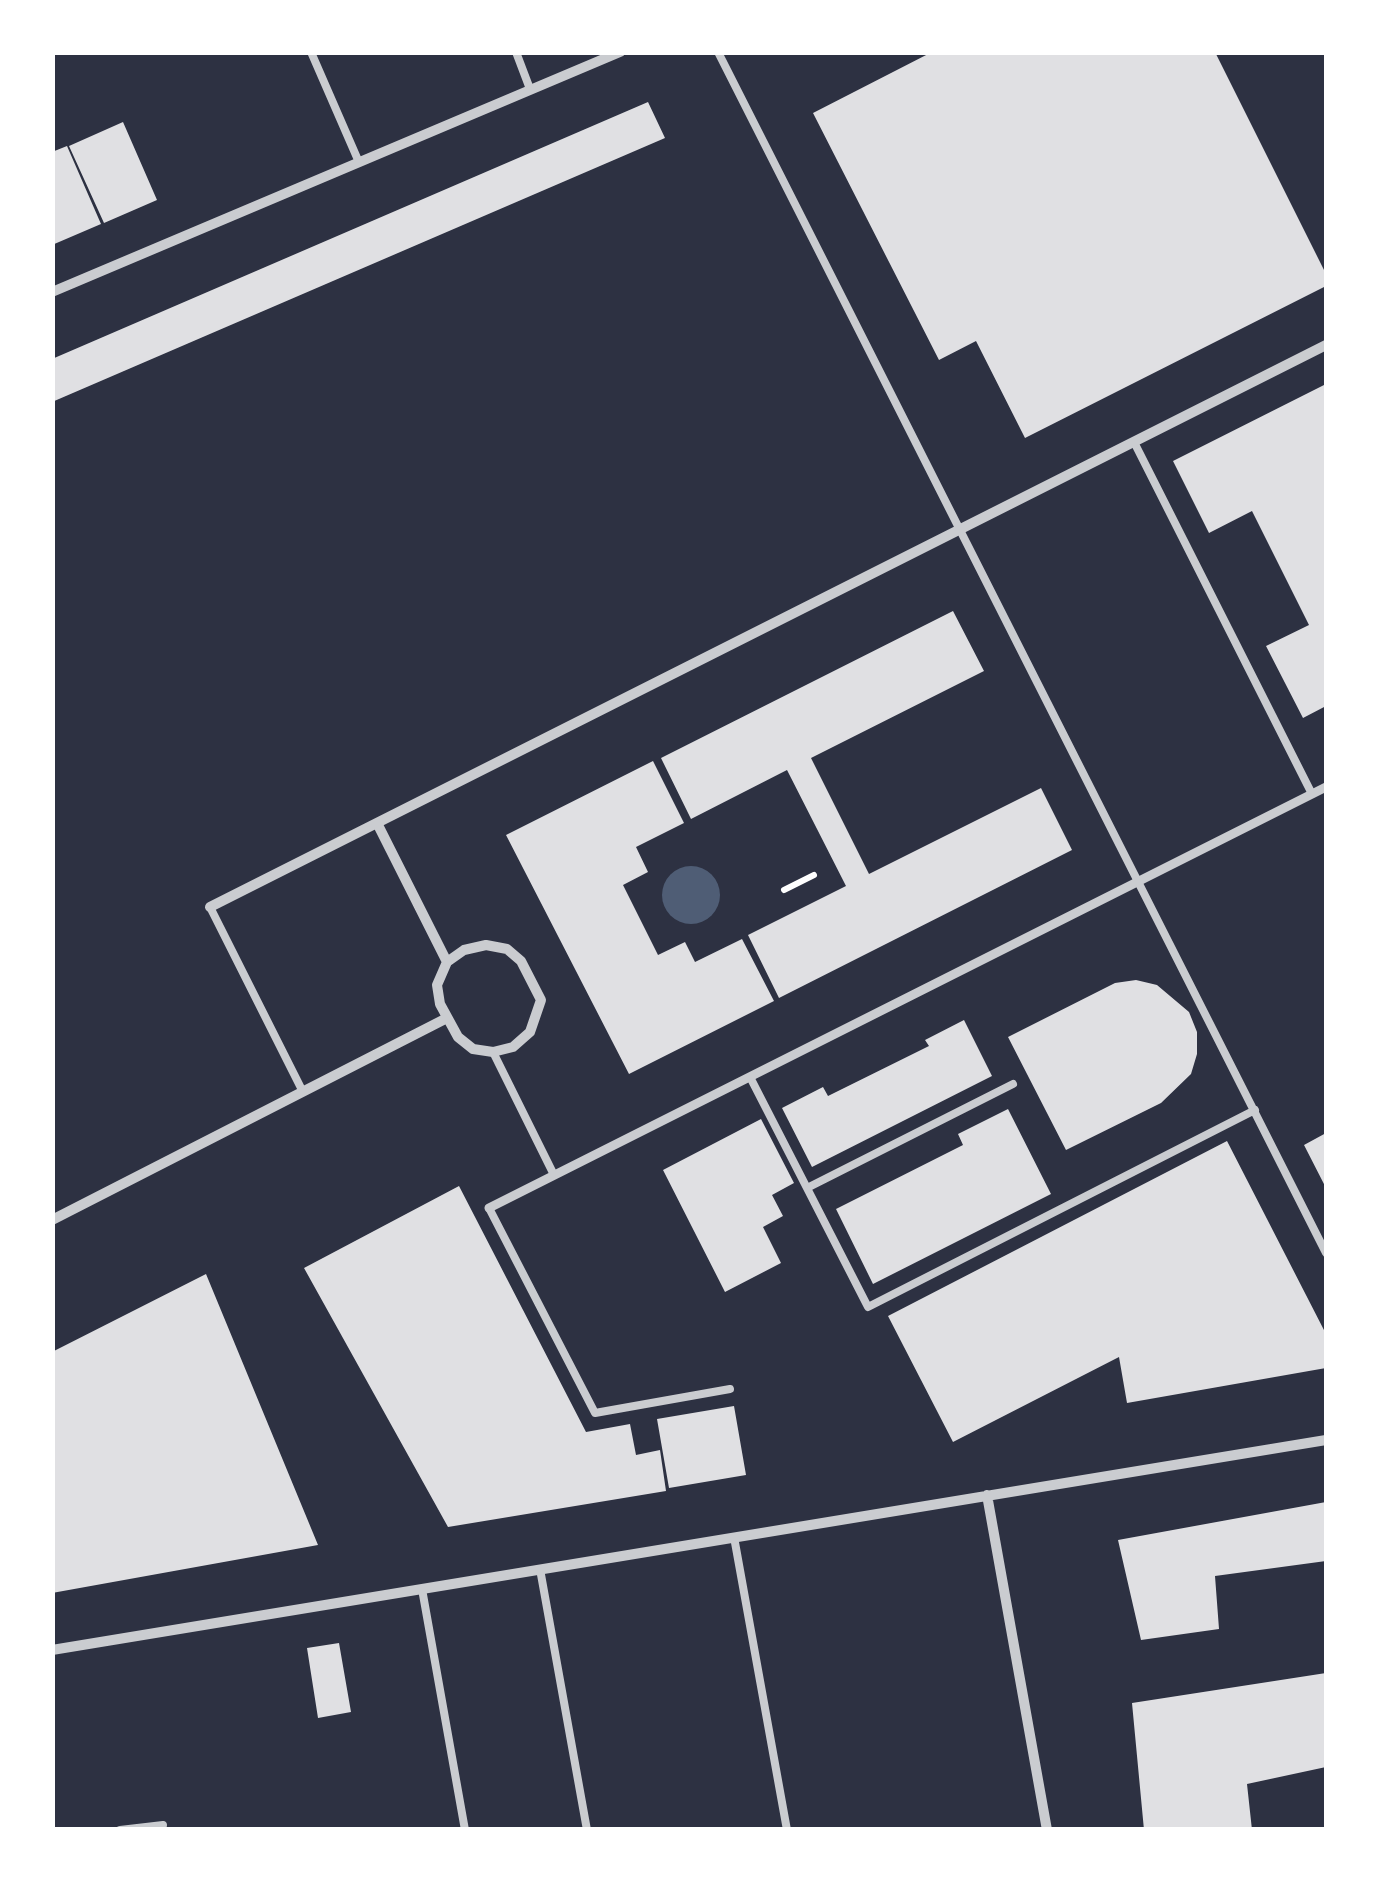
<!DOCTYPE html>
<style>
body{margin:0}
#map{position:relative;width:1379px;height:1882px;overflow:hidden;background:#2d3142;font-family:"Sofia Sans Condensed",sans-serif}
canvas{display:block}
.frame{position:absolute;inset:0;border:55px solid #fff;pointer-events:none}
</style>
<div id="map">
<canvas width="1379" height="1882"></canvas>
<div class="frame"></div>
</div>
<script>
const ctx = document.querySelector('canvas').getContext('2d');
ctx.lineJoin = 'round';
function fillPath(path, color) {
  ctx.fillStyle = color;
  ctx.fill(path, 'evenodd');
}
function toPath(rows) {
  const path = new Path2D();
  for (const r of rows) {
    if (r.length === 3) {
      path.moveTo(r[0] + r[2], r[1]);
      path.arc(r[0], r[1], r[2], 0, 2 * Math.PI);
      continue;
    }
    path.moveTo(r[0], r[1]);
    for (let i = 2; i < r.length; i += 2) path.lineTo(r[i], r[i + 1]);
  }
  return path;
}
function strokePath(path, color, width, dash) {
  ctx.strokeStyle = color;
  ctx.lineWidth = width;
  ctx.lineCap = dash ? 'butt' : 'round';
  ctx.setLineDash(dash || []);
  ctx.stroke(path);
}
const water = toPath([
 [691,895,29]
]);
const building = toPath([
 [932,52,1215,52,1326,274,1326,286,1025,438,976,341,939,360,813,113],
 [648,102,665,138,52,402,52,359],
 [123,122,157,200,104,223,69,146],
 [67,146,101,224,52,245,52,152],
 [1326,384,1326,706,1303,718,1266,646,1309,625,1252,511,1209,533,1173,461],
 [953,611,984,671,811,758,869,874,1041,788,1072,850,779,998,748,935,846,886,787,770,691,819,661,758],
 [653,761,684,823,636,847,648,872,623,885,658,955,685,942,695,962,742,939,774,1001,629,1074,506,835],
 [1136,980,1157,985,1189,1012,1197,1032,1197,1054,1191,1074,1161,1103,1066,1150,1008,1037,1115,983],
 [964,1020,992,1076,812,1167,782,1108,823,1087,828,1096,929,1046,925,1040],
 [1008,1109,1051,1194,873,1284,836,1209,963,1145,958,1134],
 [761,1119,794,1183,772,1195,783,1216,763,1227,781,1263,725,1292,663,1170],
 [1326,1133,1326,1188,1304,1145],
 [1227,1141,1326,1334,1326,1368,1127,1403,1119,1357,953,1442,888,1316],
 [459,1186,586,1432,630,1424,636,1455,660,1450,666,1491,448,1527,304,1268],
 [206,1274,318,1545,52,1593,52,1352],
 [734,1406,746,1475,669,1488,657,1419],
 [1326,1502,1326,1561,1215,1576,1219,1629,1141,1640,1118,1540],
 [339,1643,351,1712,318,1718,307,1648],
 [1326,1673,1326,1767,1247,1784,1252,1830,1144,1830,1132,1703]
]);
const path = toPath([
 [784,890,814,875]
]);
const service = toPath([
 [311,52,358,160],
 [516,52,530,89],
 [718,52,1326,1253],
 [1134,442,1312,794],
 [210,907,303,1092],
 [493,1052,554,1175],
 [750,1077,868,1307,1255,1110],
 [807,1188,1013,1084],
 [489,1208,595,1413,730,1389],
 [734,1537,787,1830],
 [540,1569,587,1830],
 [422,1589,465,1830],
 [120,1830,163,1825]
]);
const pedestrian = toPath([
 [489,1208,1326,787]
]);
const minor = toPath([
 [52,292,620,52],
 [377,823,447,962],
 [210,907,1326,345],
 [486,945,507,949,521,961,541,1000,530,1032,513,1047,493,1052,473,1049,458,1037,440,1004,437,985,447,962,464,950,486,945],
 [52,1220,447,1018],
 [987,1495,1047,1830],
 [52,1650,1326,1440]
]);
fillPath(water, '#4f5d75');
fillPath(building, '#e0e0e3');
strokePath(path, '#fff', 6);
strokePath(service, '#caccd0', 8);
strokePath(pedestrian, '#caccd0', 9);
strokePath(minor, '#caccd0', 10);
</script>
